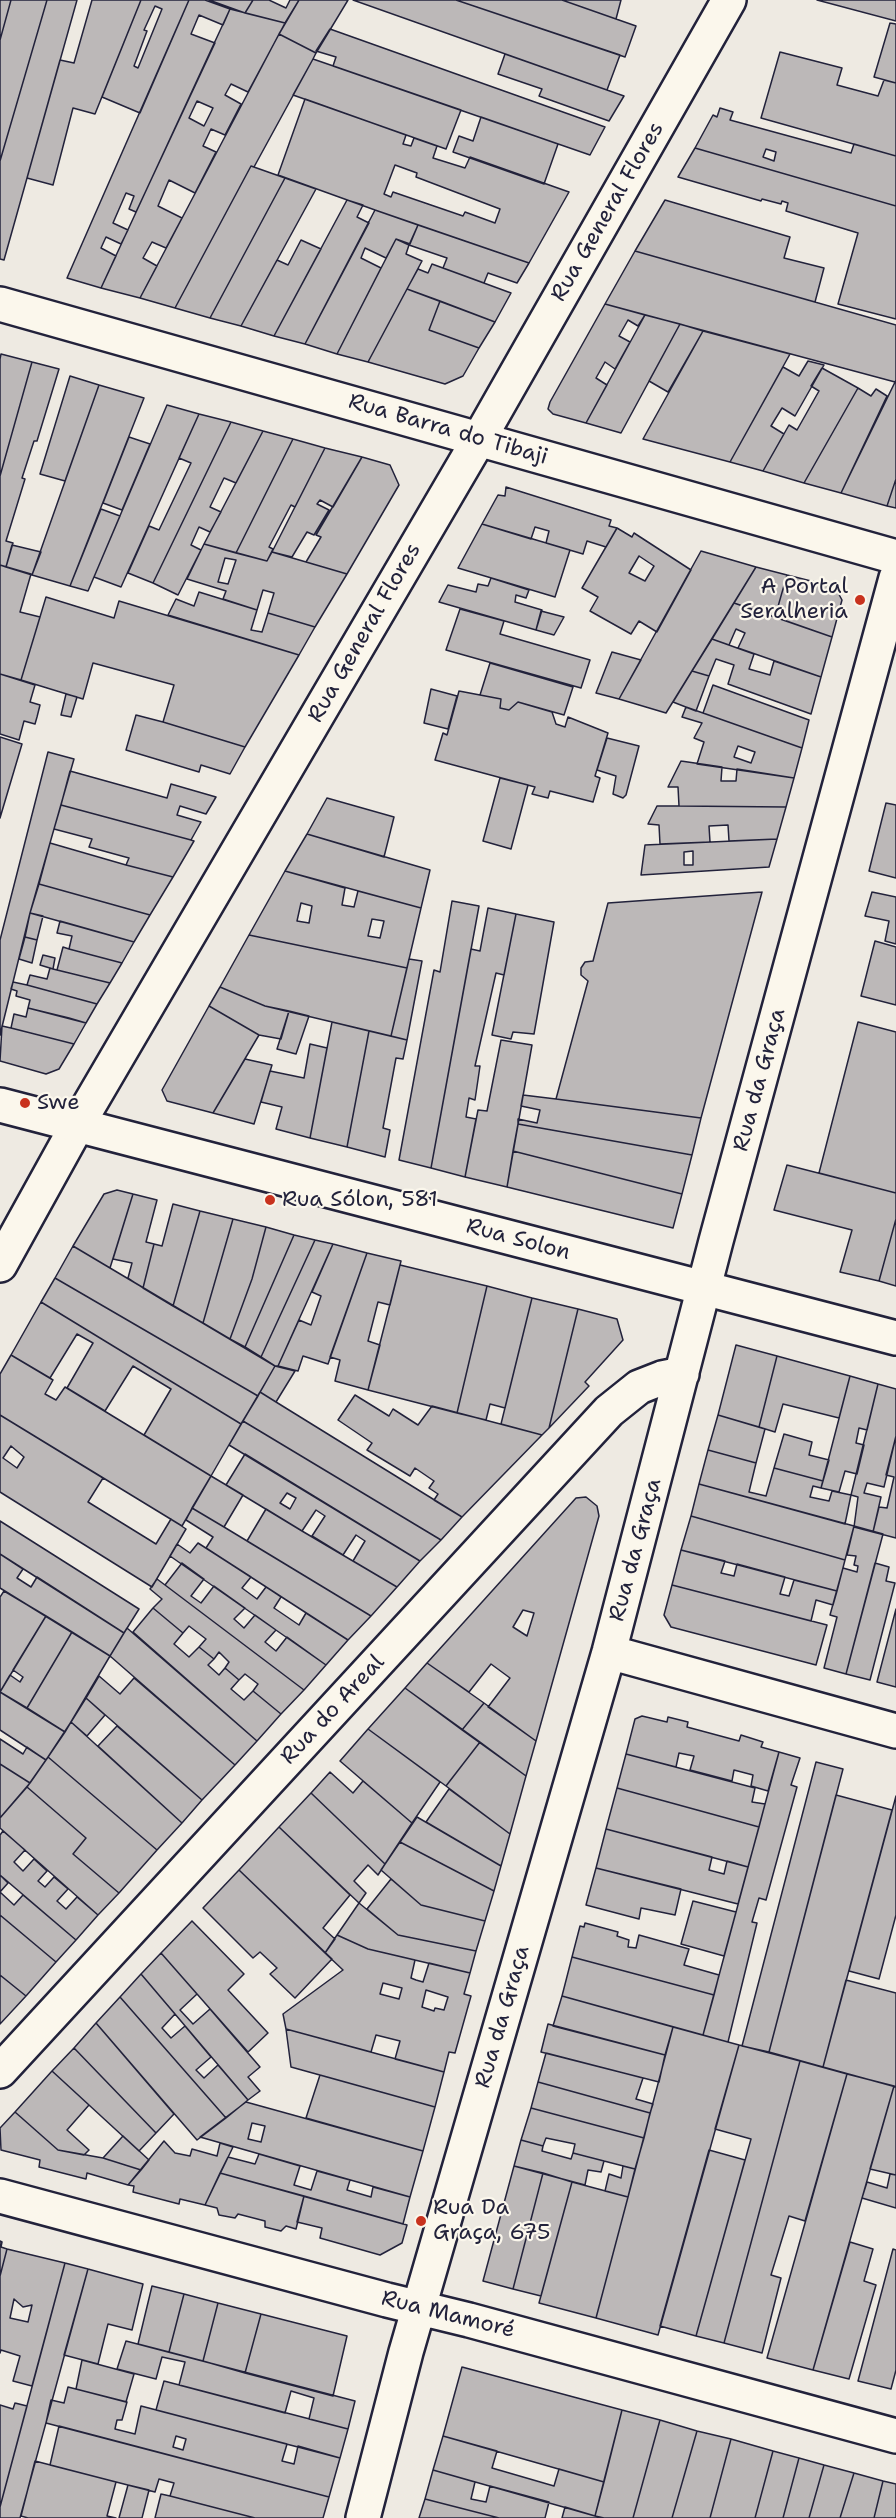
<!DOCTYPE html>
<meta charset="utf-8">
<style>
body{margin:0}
canvas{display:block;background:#eeeae2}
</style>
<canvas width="896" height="2518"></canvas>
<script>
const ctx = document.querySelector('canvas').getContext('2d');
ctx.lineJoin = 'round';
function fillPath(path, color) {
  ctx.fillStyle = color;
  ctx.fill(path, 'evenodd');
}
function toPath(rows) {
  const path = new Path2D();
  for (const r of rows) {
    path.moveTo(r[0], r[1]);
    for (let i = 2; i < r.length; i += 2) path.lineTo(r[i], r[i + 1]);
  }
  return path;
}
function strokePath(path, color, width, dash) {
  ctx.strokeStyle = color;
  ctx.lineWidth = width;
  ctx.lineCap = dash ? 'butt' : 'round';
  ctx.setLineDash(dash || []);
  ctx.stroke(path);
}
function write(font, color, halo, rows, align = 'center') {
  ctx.font = font + ' "Shantell Sans",sans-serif';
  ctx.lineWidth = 4.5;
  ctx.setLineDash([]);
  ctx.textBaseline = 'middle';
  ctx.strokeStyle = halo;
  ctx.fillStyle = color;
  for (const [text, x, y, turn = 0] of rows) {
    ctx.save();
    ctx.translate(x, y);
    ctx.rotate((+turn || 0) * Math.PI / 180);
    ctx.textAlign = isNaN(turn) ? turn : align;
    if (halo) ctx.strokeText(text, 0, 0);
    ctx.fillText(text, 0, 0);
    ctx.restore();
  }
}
const building = toPath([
 [0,0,11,0,0,40,0,0],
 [11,0,47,0,0,161,0,40,11,0],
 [47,0,77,0,4,260,0,259,0,161,47,0],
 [92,0,141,0,95,114,73,108,53,185,27,178,60,60,74,63,92,0],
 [141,0,189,0,140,113,102,97,141,0],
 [155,6,162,9,138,68,134,66,147,31,144,30,155,6],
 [189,0,205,0,230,9,223,25,199,15,191,34,215,43,136,212,129,209,134,196,126,193,113,223,128,230,121,244,106,237,101,248,116,256,101,288,67,278,189,0],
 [209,0,253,0,245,13,209,0],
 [253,0,269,0,286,8,290,0,299,0,285,23,245,13,253,0],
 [299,0,348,0,316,53,279,34,299,0],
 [353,0,456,0,620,55,607,90,353,0],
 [456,0,562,0,636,26,625,57,456,0],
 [562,0,621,0,616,19,562,0],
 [817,0,896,0,896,21,817,0],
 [230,9,285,23,248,92,231,84,225,95,241,104,225,135,211,129,203,146,216,152,195,193,169,180,158,206,182,218,166,248,152,242,143,258,157,266,140,298,101,288,230,9],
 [197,101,213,108,204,126,189,118,197,101],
 [890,23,896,24,896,83,874,77,890,23],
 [330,29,605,127,590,155,333,66,336,57,316,51,330,29],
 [279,34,316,53,313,59,254,167,251,166,175,308,140,298,279,34],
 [780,52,842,68,837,85,878,96,884,80,896,83,896,156,761,118,780,52],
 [505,54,624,96,609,121,539,96,542,89,498,74,505,54],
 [313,59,461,110,446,149,293,95,313,59],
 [305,99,406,135,403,144,411,146,414,138,437,146,433,158,465,168,470,157,569,192,529,263,375,210,278,175,305,99],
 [395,165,417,173,416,177,500,209,495,223,465,212,463,216,393,192,391,197,384,194,395,165],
 [720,108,733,112,730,120,851,153,854,144,896,156,896,206,695,148,713,115,717,117,720,108],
 [766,149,776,152,774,161,763,157,766,149],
 [481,117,558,144,544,184,453,152,459,136,473,141,481,117],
 [695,148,896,206,896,319,838,304,858,233,786,211,788,203,782,201,781,204,762,199,761,201,678,177,695,148],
 [251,166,285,178,210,318,175,308,251,166],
 [285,178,316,189,241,326,210,318,285,178],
 [347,200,363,205,357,217,369,223,305,344,274,336,347,200],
 [665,200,790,237,784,258,824,268,815,302,635,251,665,200],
 [375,210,418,225,410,244,396,239,386,258,365,248,361,258,381,268,337,354,305,344,375,210],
 [418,225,529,263,517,283,488,273,484,283,443,268,447,258,409,245,418,225],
 [396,239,409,245,406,254,422,261,368,362,337,354,396,239],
 [301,240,321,249,274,336,241,326,277,260,288,265,301,240],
 [635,251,896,325,896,380,895,382,605,304,635,251],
 [432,264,511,293,495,322,407,289,418,269,428,273,432,264],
 [407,289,440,301,429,330,479,348,463,376,445,384,368,362,407,289],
 [440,301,495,322,479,348,429,330,440,301],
 [605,304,645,315,638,326,628,320,619,336,630,342,615,369,605,362,596,378,607,385,586,423,553,414,548,409,550,402,605,304],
 [645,315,680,324,621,433,586,423,645,315],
 [680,324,703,331,668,392,649,381,680,324],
 [703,331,790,354,730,462,643,439,703,331],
 [1,354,32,362,0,476,0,359,1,354],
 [808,361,824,365,795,416,782,408,771,426,784,434,763,471,730,462,783,367,799,376,808,361],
 [32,362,59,369,37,441,34,441,22,478,25,479,6,541,13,543,6,567,0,565,0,476,32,362],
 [822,368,858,388,804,483,763,471,789,425,797,430,819,391,811,386,822,368],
 [70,376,99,385,65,481,40,474,70,376],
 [896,380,896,479,887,506,841,493,896,380],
 [99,385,144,398,70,586,32,575,99,385],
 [858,388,871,396,876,389,887,396,841,493,804,483,858,388],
 [167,405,199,414,121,587,94,577,167,405],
 [199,414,231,422,153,583,128,573,149,526,159,530,191,463,179,458,199,414],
 [231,422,263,431,236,483,224,478,210,507,221,512,210,532,199,527,191,545,201,550,178,595,153,583,231,422],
 [263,431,293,439,236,553,204,544,263,431],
 [129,437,150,444,122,510,103,503,129,437],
 [293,439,325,448,295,507,291,505,269,547,273,549,267,561,236,553,293,439],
 [325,448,362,457,333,507,320,500,317,504,329,510,314,535,307,532,292,557,272,552,325,448],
 [362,457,390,465,399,485,347,574,306,562,321,537,316,535,362,457],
 [896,479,896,508,887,506,896,479],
 [506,487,611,520,609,526,617,528,606,547,587,541,583,554,546,543,549,531,535,527,531,539,482,524,498,495,505,496,506,487],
 [101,509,120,516,88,591,70,586,101,509],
 [482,524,570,550,555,597,458,568,482,524],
 [617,528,632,537,634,533,691,570,657,632,639,621,631,634,590,611,598,597,582,588,617,528],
 [639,556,654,566,645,581,629,573,639,556],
 [204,544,267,561,272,552,347,574,315,627,268,613,274,593,263,590,257,610,223,599,226,591,187,579,204,544],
 [225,558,236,560,228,584,218,582,225,558],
 [12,545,41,552,32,575,6,567,12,545],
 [701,551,756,567,666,713,619,699,701,551],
 [0,565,31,574,20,612,40,617,21,680,0,674,0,565],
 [756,567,787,575,775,617,734,603,756,567],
 [787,575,835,587,842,600,832,637,775,617,787,575],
 [491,578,529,590,526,598,516,595,515,602,542,610,536,630,439,602,448,585,476,592,478,584,488,586,491,578],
 [199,592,257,610,251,630,262,632,268,613,315,627,299,655,168,615,176,599,194,606,199,592],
 [46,597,114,618,119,601,299,655,245,747,163,722,174,685,93,663,83,699,21,680,46,597],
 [734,603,832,637,821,677,738,648,745,633,736,629,729,645,712,639,734,603],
 [460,609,504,621,500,634,590,660,581,688,446,650,460,609],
 [541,611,564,617,554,635,536,630,541,611],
 [712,639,754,654,749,669,770,675,774,661,821,677,811,714,728,684,734,665,716,659,709,676,692,671,712,639],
 [612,652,641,660,619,699,596,693,612,652],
 [490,663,573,687,564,715,518,702,509,710,500,708,501,699,480,695,490,663],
 [692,671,709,676,696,711,673,702,692,671],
 [0,674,35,685,30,702,40,705,37,717,35,724,24,721,19,740,0,734,0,674],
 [713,685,809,720,802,748,703,713,713,685],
 [431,689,457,696,448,729,424,723,431,689],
 [459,691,501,699,500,708,509,710,518,702,552,712,556,724,565,727,568,717,608,733,595,776,600,778,593,802,550,791,548,798,532,794,535,787,435,760,443,733,447,735,459,691],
 [66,694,77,697,71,717,61,715,66,694],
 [686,707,802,748,794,778,697,764,704,742,694,738,702,723,682,717,686,707],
 [738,746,755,752,751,763,734,757,738,746],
 [136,715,163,722,245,747,230,774,201,765,199,772,126,750,136,715],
 [0,737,22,744,0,818,0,737],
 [607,738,639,746,626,795,623,798,613,794,616,776,597,770,607,738],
 [48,752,74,759,30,913,0,1035,0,940,48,752],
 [681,761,722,767,721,781,736,781,737,769,794,778,786,807,679,806,678,787,668,787,681,761],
 [70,771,167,798,171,784,216,797,206,814,180,806,177,815,201,822,191,840,61,805,70,771],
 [500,778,528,785,511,849,483,841,500,778],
 [327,798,394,817,384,857,307,834,327,798],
 [886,803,896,805,896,878,869,871,886,803],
 [61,805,191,840,194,841,173,877,126,865,129,858,89,847,92,839,54,829,61,805],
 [657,806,679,806,786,807,777,839,729,841,728,825,709,826,710,842,660,844,659,825,648,824,657,806],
 [307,834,430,870,421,908,285,871,307,834],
 [777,839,769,867,641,875,645,845,777,839],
 [693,851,693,865,684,865,684,852,693,851],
 [50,843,126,865,173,877,150,915,39,884,50,843],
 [285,871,345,888,342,905,354,907,358,891,421,908,407,968,249,935,285,871],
 [301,903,312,906,309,923,297,921,301,903],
 [372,919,384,921,380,938,368,936,372,919],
 [39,884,150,915,134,942,30,913,39,884],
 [762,892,701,1118,556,1099,588,981,581,975,581,968,585,962,593,961,608,903,762,892],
 [872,892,896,897,896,944,885,941,889,921,865,916,872,892],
 [452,901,479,906,431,1168,399,1160,434,970,440,972,452,901],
 [488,908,516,914,504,975,496,973,475,1066,480,1066,475,1100,469,1098,466,1117,476,1119,465,1177,431,1168,471,949,480,951,488,908],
 [30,913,43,916,37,940,25,937,30,913],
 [516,914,554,922,534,1034,513,1032,511,1039,492,1035,516,914],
 [60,921,134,942,122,963,69,949,72,936,57,933,60,921],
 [249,935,407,968,391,1036,265,1006,220,987,249,935],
 [25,937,37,940,32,963,19,959,25,937],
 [875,941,896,947,896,1005,861,996,875,941],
 [63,947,69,949,122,963,110,983,57,970,63,947],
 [43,955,55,958,53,969,40,965,43,955],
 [409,959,422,961,407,1040,391,1036,409,959],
 [50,968,53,969,110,983,97,1004,27,985,30,975,47,979,50,968],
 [13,982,27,985,97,1004,86,1023,28,1008,30,1000,16,996,17,991,11,989,13,982],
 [220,987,265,1006,289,1011,281,1039,259,1035,209,1006,220,987],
 [209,1006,259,1035,213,1113,167,1101,162,1090,209,1006],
 [28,1008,69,1018,86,1023,74,1044,11,1028,14,1014,26,1017,28,1008],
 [289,1011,309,1016,296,1054,277,1049,289,1011],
 [332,1022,369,1031,347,1147,310,1138,332,1022],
 [858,1022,896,1032,896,1193,819,1173,858,1022],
 [2,1026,11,1028,74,1044,59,1069,46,1074,0,1061,2,1026],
 [369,1031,407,1040,403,1059,396,1058,383,1128,390,1130,385,1157,347,1147,369,1031],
 [501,1040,532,1045,507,1187,465,1177,478,1110,487,1111,501,1040],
 [310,1044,327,1048,310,1138,276,1129,282,1107,261,1102,270,1071,304,1078,310,1044],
 [245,1059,272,1065,254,1124,213,1113,245,1059],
 [523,1095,556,1099,701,1118,692,1155,518,1124,518,1119,537,1123,540,1110,521,1106,523,1095],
 [518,1124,692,1155,682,1194,513,1151,518,1124],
 [513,1151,682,1194,673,1228,507,1187,513,1151],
 [787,1165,896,1193,896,1219,879,1281,840,1272,852,1230,774,1210,787,1165],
 [117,1190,133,1194,110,1268,73,1246,104,1194,117,1190],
 [133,1194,157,1200,146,1242,154,1244,143,1288,128,1278,132,1263,113,1259,133,1194],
 [173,1204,200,1211,173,1306,143,1288,154,1244,162,1246,173,1204],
 [200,1211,233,1219,203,1323,173,1306,200,1211],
 [233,1219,266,1227,252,1279,230,1339,203,1323,233,1219],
 [896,1219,896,1286,879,1281,896,1219],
 [266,1227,294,1235,245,1347,230,1339,252,1279,266,1227],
 [294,1235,315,1240,261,1357,245,1347,294,1235],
 [315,1240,333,1244,278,1366,275,1366,261,1357,315,1240],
 [333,1244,367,1253,328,1364,303,1356,298,1371,278,1366,299,1320,311,1325,321,1296,312,1292,333,1244],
 [73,1246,275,1366,258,1396,55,1278,73,1246],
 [367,1253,401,1261,390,1305,378,1302,368,1341,380,1345,368,1390,335,1381,340,1360,330,1357,367,1253],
 [400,1265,487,1286,457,1413,368,1390,400,1265],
 [55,1278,258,1396,241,1424,41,1302,55,1278],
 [487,1286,532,1298,505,1408,490,1404,486,1420,457,1413,487,1286],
 [532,1298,578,1309,549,1428,542,1435,501,1424,532,1298],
 [41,1302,241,1424,211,1476,144,1435,171,1389,133,1366,105,1411,67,1388,93,1343,77,1334,50,1378,11,1355,41,1302],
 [578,1309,617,1319,623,1340,585,1382,589,1386,549,1428,578,1309],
 [736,1345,777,1356,759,1427,718,1415,736,1345],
 [11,1355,53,1380,45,1394,56,1400,65,1387,211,1476,182,1526,0,1415,0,1374,11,1355],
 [777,1356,850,1376,839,1418,783,1404,775,1432,759,1427,777,1356],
 [275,1366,295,1371,276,1402,260,1392,275,1366],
 [850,1376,878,1384,867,1430,859,1428,856,1443,864,1445,857,1474,845,1471,839,1492,821,1488,850,1376],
 [878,1384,896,1389,896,1436,884,1487,867,1483,864,1493,881,1497,873,1532,854,1527,858,1497,851,1495,878,1384],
 [260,1392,276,1402,462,1517,441,1540,243,1421,260,1392],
 [355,1395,389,1416,393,1409,418,1425,432,1406,542,1435,462,1517,434,1500,438,1494,429,1488,434,1481,415,1468,410,1476,367,1450,372,1443,338,1420,355,1395],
 [0,1415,103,1478,88,1502,156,1544,171,1519,186,1529,152,1587,0,1492,0,1415],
 [11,1446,24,1457,17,1468,3,1458,11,1446],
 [718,1415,765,1429,756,1463,708,1450,718,1415],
 [243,1421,441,1540,420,1561,229,1445,243,1421],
 [784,1434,812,1442,809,1455,829,1460,823,1481,774,1468,784,1434],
 [896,1436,896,1538,873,1532,879,1507,887,1508,894,1477,886,1475,896,1436],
 [708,1450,756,1463,749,1492,766,1496,774,1468,823,1481,821,1488,813,1486,810,1497,829,1501,832,1491,851,1495,845,1524,699,1484,708,1450],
 [245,1454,420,1561,397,1587,353,1561,365,1541,356,1535,343,1555,312,1536,325,1516,316,1510,302,1531,226,1485,245,1454],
 [287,1493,296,1498,290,1509,280,1503,287,1493],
 [211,1476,243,1495,224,1527,192,1508,211,1476],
 [699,1484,854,1526,845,1560,691,1516,699,1484],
 [586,1497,597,1506,599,1516,536,1741,488,1707,510,1678,491,1664,469,1692,427,1663,576,1498,586,1497],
 [523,1610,534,1613,527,1636,513,1627,523,1610],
 [192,1508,224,1527,371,1616,348,1640,206,1548,213,1537,186,1520,192,1508],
 [266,1509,302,1531,397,1587,371,1616,247,1541,266,1509],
 [691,1516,845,1560,837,1591,681,1550,691,1516],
 [0,1521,139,1609,124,1633,0,1554,0,1521],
 [854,1526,883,1534,846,1674,824,1668,837,1617,830,1615,843,1568,857,1572,858,1566,854,1565,856,1556,847,1555,854,1526],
 [198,1543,251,1577,242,1588,257,1599,266,1587,281,1597,274,1608,299,1625,306,1613,348,1640,326,1665,170,1556,177,1544,190,1553,198,1543],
 [681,1550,725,1561,721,1573,734,1576,737,1564,785,1577,780,1594,789,1596,794,1580,837,1591,833,1605,816,1600,811,1621,672,1585,681,1550],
 [0,1554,23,1569,17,1578,31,1587,37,1577,124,1633,110,1656,0,1588,0,1554],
 [182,1563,204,1579,191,1596,201,1603,214,1586,245,1608,234,1619,244,1628,255,1615,276,1630,265,1642,276,1651,287,1637,326,1665,304,1690,165,1585,182,1563],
 [875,1563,889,1567,886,1581,895,1583,870,1680,846,1674,875,1563],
 [157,1579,165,1585,304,1690,281,1714,253,1691,258,1684,245,1674,239,1680,225,1668,229,1662,219,1652,214,1659,199,1647,206,1639,189,1626,183,1633,153,1608,162,1599,150,1589,157,1579],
 [672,1585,827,1625,816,1665,671,1627,664,1615,672,1585],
 [4,1591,46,1616,0,1692,0,1597,4,1591],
 [153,1608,183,1633,174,1644,189,1657,199,1647,214,1659,208,1665,219,1675,225,1668,239,1680,231,1689,244,1700,253,1691,281,1714,257,1741,133,1632,153,1608],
 [896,1609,896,1687,877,1682,896,1609],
 [46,1616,72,1632,27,1708,0,1692,10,1675,20,1682,23,1677,13,1670,46,1616],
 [127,1628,257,1741,235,1765,110,1656,127,1628],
 [72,1632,110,1656,65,1732,27,1708,72,1632],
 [427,1663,484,1703,462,1730,405,1688,427,1663],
 [99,1676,120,1694,134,1678,235,1765,202,1800,86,1698,99,1676],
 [405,1688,480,1742,446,1786,368,1729,405,1688],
 [0,1692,65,1732,46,1760,0,1730,0,1692],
 [86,1698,105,1715,87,1736,71,1722,86,1698],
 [484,1703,536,1741,526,1776,462,1730,484,1703],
 [642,1716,667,1722,668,1717,688,1722,687,1727,739,1741,741,1735,763,1742,761,1747,779,1752,768,1791,751,1786,753,1775,734,1770,732,1781,690,1770,694,1756,679,1753,676,1767,626,1754,635,1719,642,1716],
 [71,1722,182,1823,157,1850,48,1757,71,1722],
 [117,1726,202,1800,182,1823,98,1746,117,1726],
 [368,1729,440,1782,412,1823,340,1761,368,1729],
 [0,1739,23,1754,27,1747,46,1760,30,1783,0,1764,0,1739],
 [480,1742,526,1776,510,1834,446,1786,480,1742],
 [779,1752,800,1758,791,1785,797,1787,766,1900,759,1898,752,1922,757,1923,728,2042,703,2035,779,1752],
 [626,1754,755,1788,752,1802,765,1804,759,1827,617,1788,626,1754],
 [48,1757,157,1850,119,1893,73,1854,86,1838,27,1787,48,1757],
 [816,1762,843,1769,769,2052,742,2046,816,1762],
 [0,1764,30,1783,0,1818,0,1764],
 [330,1772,353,1793,363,1781,412,1823,385,1864,311,1793,330,1772],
 [27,1787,86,1838,73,1854,119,1893,98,1915,0,1828,0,1818,27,1787],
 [617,1788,759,1827,748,1867,606,1829,617,1788],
 [449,1789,510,1834,501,1866,426,1822,449,1789],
 [311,1793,385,1864,378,1875,368,1865,354,1881,366,1893,359,1903,279,1827,311,1793],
 [836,1795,892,1810,823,2067,769,2052,836,1795],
 [896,1796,896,1915,879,1979,849,1971,896,1796],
 [417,1817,501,1866,494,1891,400,1842,417,1817],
 [279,1827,350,1895,323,1928,335,1939,325,1953,239,1870,279,1827],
 [606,1829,712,1857,709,1870,724,1874,727,1861,748,1867,738,1904,596,1868,606,1829],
 [3,1831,25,1850,14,1862,23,1871,34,1859,47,1871,38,1881,45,1887,54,1877,68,1889,57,1901,66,1909,77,1897,98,1915,76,1940,0,1875,0,1835,3,1831],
 [400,1842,494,1891,485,1921,421,1905,381,1870,400,1842],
 [596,1868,681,1889,675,1915,641,1908,639,1919,586,1905,596,1868],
 [239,1870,332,1959,295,1998,270,1974,277,1968,260,1952,253,1958,203,1908,239,1870],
 [0,1875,8,1883,0,1892,14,1905,23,1895,76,1940,56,1962,0,1915,0,1875],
 [391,1879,421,1905,485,1921,476,1951,398,1935,367,1909,391,1879],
 [693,1901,736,1912,724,1956,681,1944,693,1901],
 [359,1903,398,1935,476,1951,470,1973,368,1949,337,1935,359,1903],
 [0,1915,56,1962,26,1996,0,1975,0,1915],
 [192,1921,244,1974,228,1990,268,2033,248,2052,161,1953,192,1921],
 [585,1923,618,1932,617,1936,629,1940,628,1947,636,1948,639,1935,689,1949,684,1965,719,1975,714,1995,572,1957,580,1926,584,1927,585,1923],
 [337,1935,368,1949,415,1960,411,1978,416,1980,423,1982,429,1963,470,1973,464,1994,471,1996,455,2053,449,2052,444,2072,395,2059,400,2041,376,2035,371,2052,286,2029,283,2014,343,1970,325,1953,337,1935],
 [383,1983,402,1988,399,1999,380,1994,383,1983],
 [426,1990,448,1997,444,2010,435,2008,434,2011,422,2007,426,1990],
 [161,1953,197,1994,180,2010,193,2024,210,2009,260,2067,248,2077,260,2091,248,2100,141,1974,161,1953],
 [572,1957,714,1995,703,2035,562,1996,572,1957],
 [141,1974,175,2014,162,2028,171,2038,185,2026,211,2057,196,2070,204,2078,218,2065,248,2100,226,2118,120,1997,141,1974],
 [0,1975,26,1996,0,2024,0,1975],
 [846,1980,896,1993,896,2087,823,2067,846,1980],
 [562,1996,673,2027,665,2055,553,2026,562,1996],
 [120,1997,226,2118,197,2140,96,2023,120,1997],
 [96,2023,174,2114,156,2133,74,2048,96,2023],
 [548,2024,665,2055,659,2082,541,2052,548,2024],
 [673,2027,739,2045,658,2335,596,2318,673,2027],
 [286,2029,444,2072,435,2107,291,2067,286,2029],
 [739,2045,800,2061,724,2343,696,2336,751,2139,715,2129,739,2045],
 [74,2048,156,2133,139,2151,52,2071,74,2048],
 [546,2053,643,2078,636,2099,653,2104,650,2113,538,2082,546,2053],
 [800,2061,847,2074,805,2221,789,2216,771,2275,781,2278,762,2353,724,2343,800,2061],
 [52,2071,89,2105,67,2130,89,2150,84,2155,58,2150,15,2112,52,2071],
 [847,2074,894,2086,813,2370,767,2358,847,2074],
 [320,2075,435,2107,423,2151,306,2118,320,2075],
 [538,2082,650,2113,644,2138,531,2108,538,2082],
 [894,2086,896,2087,896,2175,870,2169,894,2086],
 [246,2102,423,2151,410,2197,200,2137,246,2102],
 [252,2123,265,2126,261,2142,248,2139,252,2123],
 [531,2108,644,2138,635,2169,573,2153,575,2144,546,2138,543,2146,521,2140,531,2108],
 [15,2112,58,2150,103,2158,141,2170,128,2185,87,2173,86,2179,39,2167,40,2160,1,2150,0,2128,15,2112],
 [123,2136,149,2160,141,2170,103,2158,123,2136],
 [521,2140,543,2146,542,2151,571,2159,573,2153,604,2161,601,2172,588,2170,585,2185,514,2166,521,2140],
 [164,2141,175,2153,190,2156,192,2149,217,2156,220,2143,233,2147,205,2205,180,2199,179,2204,133,2192,134,2186,128,2185,164,2141],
 [709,2150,745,2160,696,2336,660,2326,709,2150],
 [259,2154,300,2166,294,2185,311,2190,317,2171,350,2180,347,2190,371,2197,373,2187,410,2197,403,2224,220,2173,228,2157,255,2164,259,2154],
 [514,2166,543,2173,513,2289,483,2281,514,2166],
 [623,2166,635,2169,628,2197,605,2191,609,2174,621,2178,623,2166],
 [220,2173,304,2196,296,2229,286,2226,281,2231,265,2227,265,2221,238,2214,235,2218,219,2215,217,2208,205,2205,220,2173],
 [543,2173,572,2182,541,2296,513,2289,543,2173],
 [890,2174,896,2175,896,2208,862,2198,867,2182,887,2188,890,2174],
 [572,2182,628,2197,596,2318,539,2303,572,2182],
 [304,2196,407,2225,402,2243,380,2255,320,2238,322,2228,297,2222,304,2196],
 [0,2241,2,2242,1,2247,7,2249,0,2276,0,2241],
 [850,2242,873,2249,864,2281,876,2285,849,2379,813,2370,850,2242],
 [7,2249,65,2263,32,2386,13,2381,20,2356,1,2350,0,2353,0,2276,7,2249],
 [14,2299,23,2307,32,2305,28,2322,10,2318,14,2299],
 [893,2249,896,2250,896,2370,891,2389,858,2381,893,2249],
 [65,2263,88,2269,20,2518,0,2518,0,2507,65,2263],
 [88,2269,143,2284,132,2330,108,2324,98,2364,64,2355,88,2269],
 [152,2286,184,2294,169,2352,138,2344,152,2286],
 [184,2294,218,2303,203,2361,169,2352,184,2294],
 [218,2303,261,2314,245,2373,203,2361,218,2303],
 [261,2314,347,2336,333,2396,245,2373,261,2314],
 [126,2341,355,2401,348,2429,309,2419,314,2398,291,2391,285,2413,179,2385,185,2362,162,2357,156,2379,117,2369,126,2341],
 [82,2360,134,2374,126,2402,76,2389,82,2360],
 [462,2367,622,2410,604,2482,443,2436,462,2367],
 [164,2381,348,2429,340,2458,156,2410,164,2381],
 [68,2387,127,2402,122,2420,117,2420,115,2429,135,2434,141,2406,287,2444,282,2461,294,2464,298,2446,340,2458,329,2497,46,2423,51,2400,64,2403,68,2387],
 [176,2436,186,2439,183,2450,173,2447,176,2436],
 [15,2403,27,2406,0,2507,0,2405,13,2409,15,2403],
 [622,2410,660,2420,633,2518,604,2518,595,2516,622,2410],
 [660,2420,697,2431,672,2518,633,2518,660,2420],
 [59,2426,329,2497,323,2518,255,2518,170,2496,174,2483,159,2479,155,2492,50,2465,59,2426],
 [697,2431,731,2439,710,2518,672,2518,697,2431],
 [443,2436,497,2451,492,2468,554,2486,559,2469,604,2482,595,2516,433,2470,443,2436],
 [731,2439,773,2451,755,2518,710,2518,731,2439],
 [773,2451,799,2458,783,2518,755,2518,773,2451],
 [799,2458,824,2465,809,2518,783,2518,799,2458],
 [35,2461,116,2482,107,2516,116,2518,28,2518,21,2516,35,2461],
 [824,2465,854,2473,840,2518,809,2518,824,2465],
 [433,2470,475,2482,471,2499,486,2502,490,2486,549,2502,545,2518,499,2518,425,2499,433,2470],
 [854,2473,883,2481,874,2518,840,2518,854,2473],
 [883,2481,896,2484,896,2518,874,2518,883,2481],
 [128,2485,149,2490,142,2518,119,2518,128,2485],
 [161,2494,170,2496,255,2518,155,2518,161,2494],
 [425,2499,499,2518,419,2518,425,2499],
 [565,2507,595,2516,604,2518,562,2518,565,2507]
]);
const street = toPath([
 [0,1265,78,1124,479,439,729,0],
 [609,1652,896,1731],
 [0,2071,609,1411,639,1387,662,1378,682,1374],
 [0,2196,387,2300,469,2320,896,2436],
 [363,2518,406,2352,609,1652,716,1241,896,578]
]);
const secondary = toPath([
 [0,304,896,557],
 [0,1105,896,1338]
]);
const markers = [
 [860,600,6,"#c8321e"],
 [25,1103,6,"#c8321e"],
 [270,1200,6,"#c8321e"],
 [421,2221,6,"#c8321e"]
];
const streetNames = [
 ["Rua General Flores",608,212,-60],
 ["Rua Barra do Tibaji",448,430,16],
 ["Rua General Flores",365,633,-60],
 ["Rua da Graça",760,1080,-75],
 ["Rua Solon",518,1240,15],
 ["Rua da Graça",636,1550,-75],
 ["Rua do Areal",333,1710,-47],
 ["Rua da Graça",503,2017,-74],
 ["Rua Mamoré",448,2315,14]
];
const poiNames = [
 ["A Portal",848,587,"right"],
 ["Seralheria",848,612,"right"],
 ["Swe",37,1103],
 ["Rua Sólon, 581",282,1200],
 ["Rua Da",433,2208],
 ["Graça, 675",433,2233]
];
fillPath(building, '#bcb8b8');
strokePath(building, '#22223b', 1.5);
strokePath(street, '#22223b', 38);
strokePath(secondary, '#22223b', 38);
strokePath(street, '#fbf7ec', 33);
strokePath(secondary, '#fbf7ec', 33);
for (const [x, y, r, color] of markers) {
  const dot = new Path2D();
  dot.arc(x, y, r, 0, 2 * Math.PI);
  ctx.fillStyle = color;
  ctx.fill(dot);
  strokePath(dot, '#fbf7ec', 2);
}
write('22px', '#22223b', '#fbf7ec', streetNames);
write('22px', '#22223b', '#fbf7ec', poiNames, 'left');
</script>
